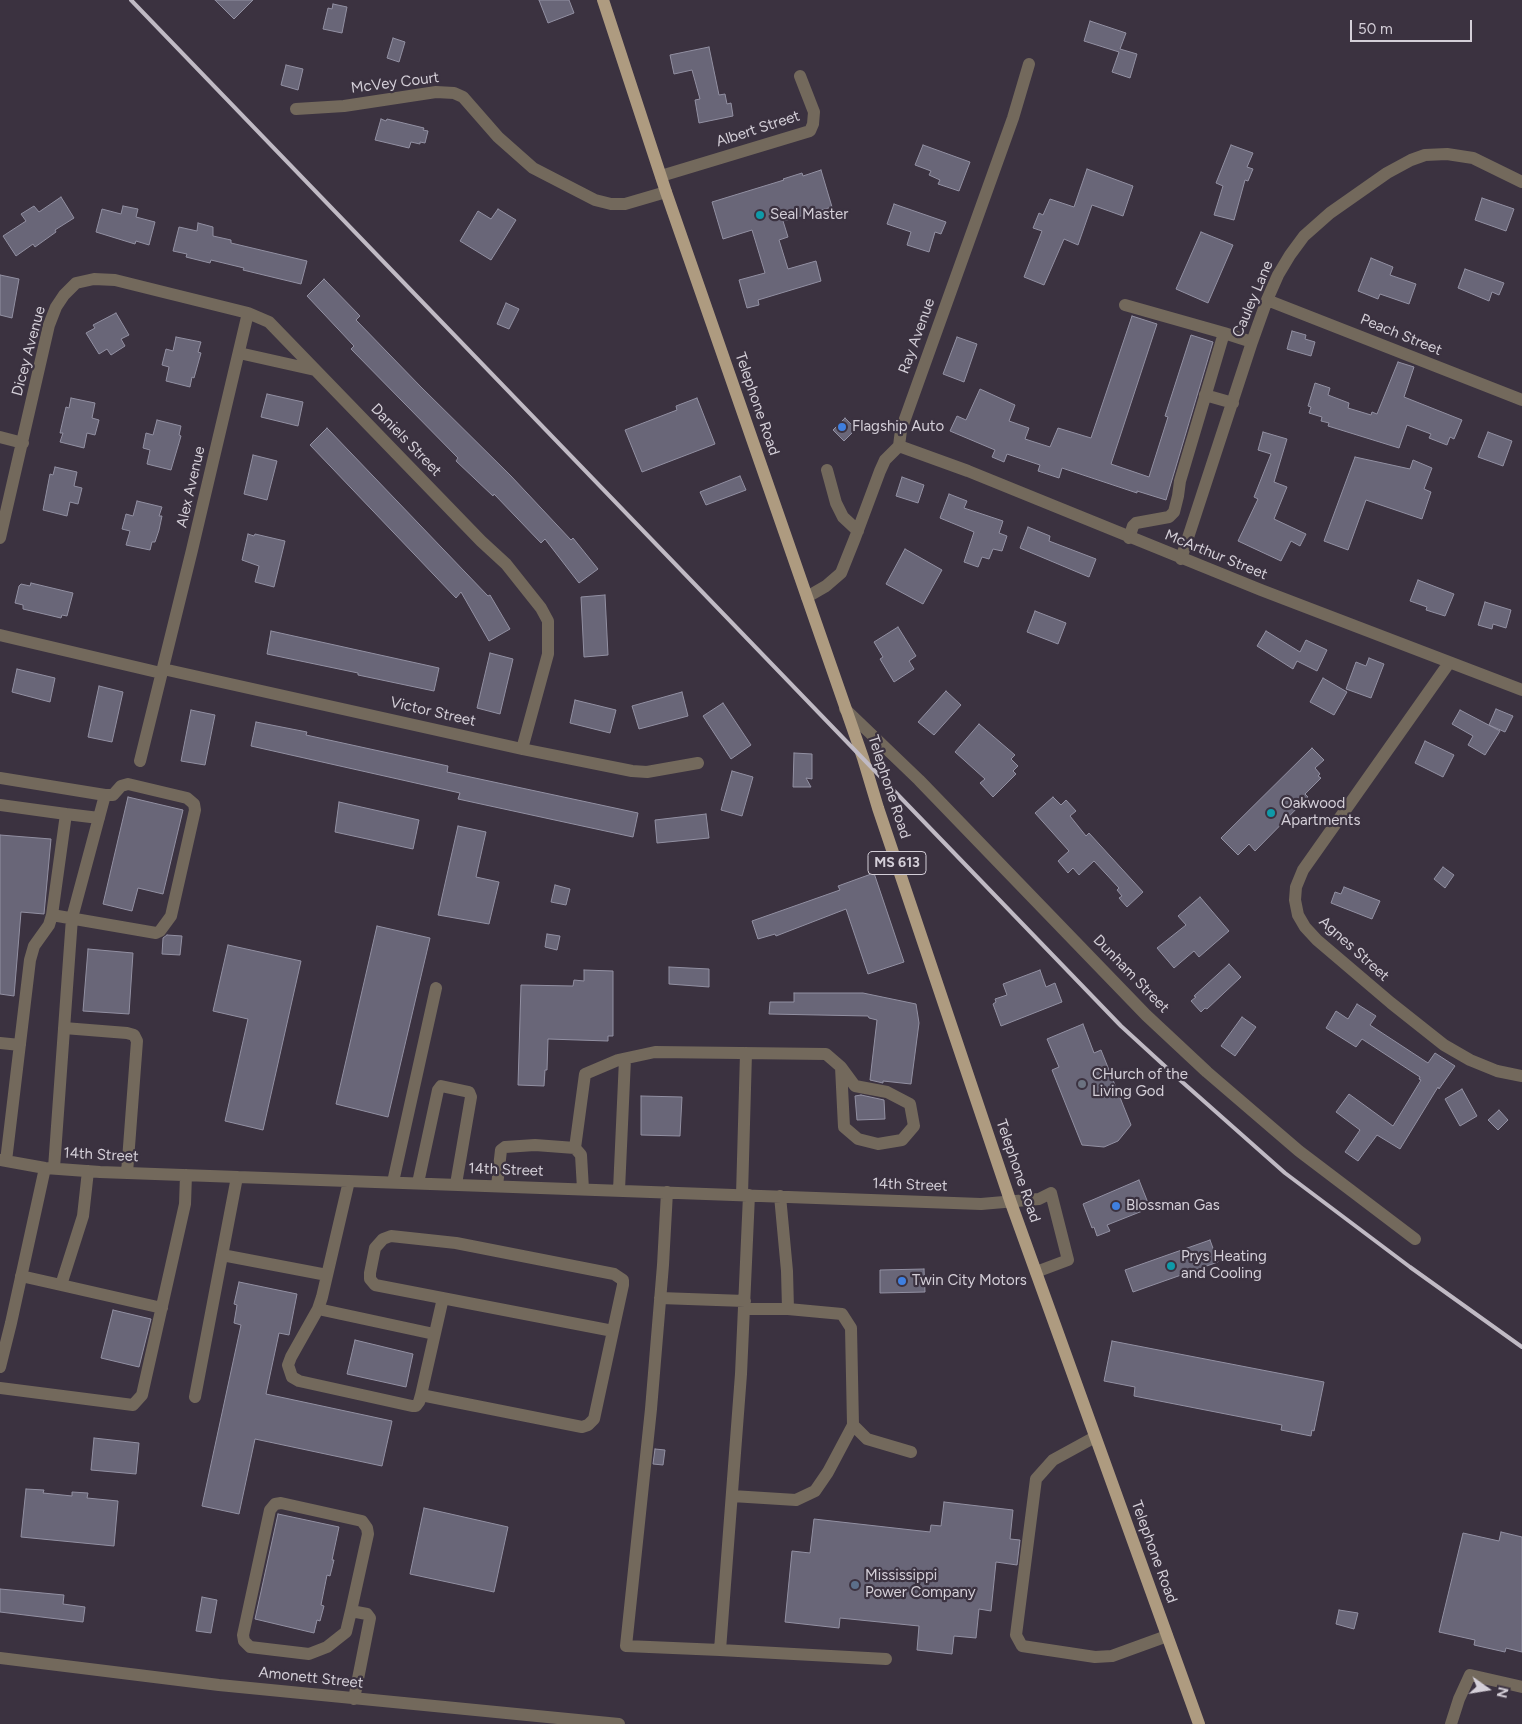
<!DOCTYPE html>
<style>
body{margin:0}
#map{position:relative;width:1522px;height:1724px;overflow:hidden;background:#3b3240;font-family:Figtree,sans-serif}
canvas{display:block}
.north{position:absolute;left:1462px;top:1664px;width:50px;height:50px;-webkit-text-stroke:4px #3b3240;paint-order:stroke;rotate:103deg;font-size:14px;font-weight:700;line-height:20px;text-align:center;color:#d4cfd8}
.north::after{content:'';display:block;margin:auto;width:18px;height:22px;background:#d4cfd8;clip-path:polygon(50% 0,100% 100%,50% 72%,0 100%)}
.scale{position:absolute;left:1350px;top:20px;width:122px;height:22px;box-sizing:border-box;border:2px solid #d4cfd8;border-top:0;padding-left:6px;font-size:15px;line-height:18px;white-space:nowrap;color:#d4cfd8;-webkit-text-stroke:4px #3b3240;paint-order:stroke}
</style>
<div id="map">
<canvas width="1522" height="1724"></canvas>
<div class="north">N</div>
<div class="scale">50 m</div>
</div>
<script>
const ctx = document.querySelector('canvas').getContext('2d');
ctx.lineJoin = 'round';
function fillPath(path, color) {
  ctx.fillStyle = color;
  ctx.fill(path, 'evenodd');
}
function toPath(rows) {
  const path = new Path2D();
  for (const r of rows) {
    path.moveTo(r[0], r[1]);
    for (let i = 2; i < r.length; i += 2) path.lineTo(r[i], r[i + 1]);
  }
  return path;
}
function strokePath(path, color, width, dash) {
  ctx.strokeStyle = color;
  ctx.lineWidth = width;
  ctx.lineCap = dash ? 'butt' : 'round';
  ctx.setLineDash(dash || []);
  ctx.stroke(path);
}
function write(font, color, halo, rows, align = 'center') {
  ctx.font = font + ' Figtree,sans-serif';
  ctx.lineWidth = 4.5;
  ctx.setLineDash([]);
  ctx.textBaseline = 'middle';
  ctx.strokeStyle = halo;
  ctx.fillStyle = color;
  for (const [text, x, y, turn = 0] of rows) {
    ctx.save();
    ctx.translate(x, y);
    ctx.rotate((+turn || 0) * Math.PI / 180);
    ctx.textAlign = isNaN(turn) ? turn : align;
    if (halo) ctx.strokeText(text, 0, 0);
    ctx.fillText(text, 0, 0);
    ctx.restore();
  }
}
const building = toPath([
 [215,0,253,0,234,19,215,0],
 [539,0,569,0,574,13,548,23,539,0],
 [333,4,347,7,342,33,323,29,328,8,332,9,333,4],
 [1090,21,1126,33,1120,49,1137,54,1130,78,1112,72,1119,52,1084,41,1090,21],
 [393,38,405,42,399,62,387,58,393,38],
 [709,47,719,95,725,94,727,104,731,103,733,116,699,123,695,100,700,99,692,70,674,74,670,55,709,47],
 [286,65,303,69,298,90,281,85,286,65],
 [381,119,386,121,387,119,424,128,423,130,428,131,425,143,420,142,420,144,411,142,409,148,375,140,381,119],
 [923,145,970,162,959,191,938,184,940,180,929,175,931,171,915,165,923,145],
 [1231,145,1253,153,1247,167,1253,169,1248,181,1245,180,1234,220,1214,215,1223,186,1216,183,1231,145],
 [1087,169,1133,186,1123,216,1092,205,1078,245,1064,239,1044,285,1024,277,1042,231,1033,228,1039,213,1043,215,1050,199,1074,207,1087,169],
 [821,170,832,207,783,221,788,237,779,240,788,269,816,261,821,281,758,300,759,305,747,308,739,280,765,273,752,230,723,239,712,202,784,180,783,179,802,173,803,176,821,170],
 [61,197,74,218,55,230,56,232,35,247,33,244,16,256,3,236,26,221,21,214,34,206,39,212,61,197],
 [1482,198,1514,209,1506,231,1475,220,1482,198],
 [894,204,946,222,941,234,935,232,929,252,907,245,911,232,887,224,894,204],
 [123,206,138,209,136,217,155,222,149,245,136,241,135,244,96,232,102,209,121,214,123,206],
 [498,209,516,220,491,260,460,241,478,211,491,219,498,209],
 [198,223,213,227,213,236,231,240,231,243,307,261,301,284,243,270,244,268,211,260,210,263,186,257,187,254,173,251,179,227,197,231,198,223],
 [1201,232,1233,245,1208,303,1176,289,1201,232],
 [1371,258,1393,267,1390,275,1416,284,1409,304,1380,294,1378,299,1358,291,1371,258],
 [1465,269,1504,283,1499,295,1492,292,1489,301,1458,288,1465,269],
 [0,275,19,279,12,318,0,315,0,275],
 [324,279,360,316,356,320,421,387,511,476,571,540,573,538,598,569,579,583,545,539,541,543,494,494,493,496,456,461,458,458,351,349,354,346,307,296,324,279],
 [506,303,519,309,509,329,497,324,506,303],
 [116,313,129,335,121,339,125,346,111,355,107,349,99,354,86,333,95,328,93,325,116,313],
 [1132,316,1157,324,1111,464,1149,477,1168,417,1165,416,1191,335,1213,342,1166,500,1137,491,1137,493,1062,468,1059,478,1038,471,1040,465,1007,454,1004,462,992,457,995,450,950,431,957,416,966,420,980,389,1015,405,1009,421,1029,428,1025,439,1050,447,1058,428,1091,438,1132,316],
 [1292,331,1306,335,1305,339,1315,342,1311,356,1287,349,1292,331],
 [176,337,201,342,198,352,201,353,194,378,192,377,190,387,166,381,169,367,162,365,166,349,173,351,176,337],
 [957,337,977,344,964,382,943,374,957,337],
 [1398,362,1414,367,1404,397,1462,420,1454,439,1450,437,1447,445,1429,438,1431,434,1407,425,1399,448,1328,426,1329,423,1321,421,1322,417,1309,413,1311,407,1308,406,1315,383,1330,388,1328,395,1349,403,1348,408,1371,415,1372,412,1377,414,1398,362],
 [267,394,303,402,298,426,261,417,267,394],
 [71,398,95,403,92,418,99,420,95,435,87,433,84,448,60,442,63,433,60,433,66,407,69,408,71,398],
 [697,398,715,444,642,472,625,430,677,410,676,406,697,398],
 [845,418,856,429,844,441,833,430,845,418],
 [157,420,181,426,179,435,181,436,171,470,147,464,150,450,143,448,146,433,153,435,157,420],
 [327,428,488,596,490,595,510,629,489,641,461,592,456,598,310,445,327,428],
 [1263,432,1287,439,1274,482,1287,487,1274,519,1306,534,1300,546,1291,541,1281,561,1238,541,1258,499,1254,497,1271,454,1258,450,1263,432],
 [1488,432,1512,441,1503,466,1478,457,1488,432],
 [253,455,277,461,267,500,244,494,253,455],
 [1355,457,1410,469,1413,460,1432,468,1424,489,1431,492,1422,519,1366,500,1348,550,1324,541,1355,457],
 [55,467,77,472,74,486,82,488,78,504,70,502,67,516,43,510,50,474,53,475,55,467],
 [740,476,746,490,706,505,700,492,740,476],
 [902,477,924,485,918,503,896,496,902,477],
 [949,494,967,501,964,508,1003,521,999,533,1007,536,1002,551,993,549,989,559,982,557,978,567,964,562,974,532,940,518,949,494],
 [137,501,162,507,159,516,162,516,159,530,155,542,152,542,150,550,126,545,130,531,122,529,126,514,133,516,137,501],
 [1028,527,1050,536,1049,541,1096,559,1089,577,1020,548,1028,527],
 [248,534,254,536,255,534,285,541,274,587,255,582,259,566,242,560,248,534],
 [905,549,942,570,923,604,886,584,905,549],
 [1418,580,1454,594,1445,616,1426,610,1427,607,1410,601,1418,580],
 [31,583,73,593,67,616,62,615,61,618,23,609,23,605,15,603,19,586,21,584,30,586,31,583],
 [605,595,608,655,584,657,581,597,605,595],
 [1485,602,1511,610,1506,628,1493,624,1492,629,1478,625,1485,602],
 [1035,611,1066,623,1058,644,1027,632,1035,611],
 [898,627,916,656,909,661,914,669,894,682,880,659,883,657,874,642,898,627],
 [271,631,439,668,434,691,358,675,358,673,267,654,271,631],
 [1266,631,1300,652,1306,640,1327,650,1317,671,1297,661,1293,669,1257,646,1266,631],
 [490,653,513,659,500,714,477,708,490,653],
 [1369,658,1384,664,1371,698,1346,689,1356,662,1366,666,1369,658],
 [17,669,55,678,50,702,12,692,17,669],
 [1323,678,1347,692,1334,715,1310,702,1323,678],
 [99,686,123,692,112,742,88,737,99,686],
 [946,691,961,705,934,735,918,722,946,691],
 [682,692,688,716,639,729,632,706,682,692],
 [575,700,616,710,610,733,570,723,575,700],
 [723,703,751,745,731,759,703,716,723,703],
 [1496,709,1513,716,1505,732,1489,725,1496,709],
 [191,710,215,715,205,765,181,761,191,710],
 [1460,710,1500,731,1485,755,1468,745,1473,736,1452,724,1460,710],
 [256,722,307,732,306,735,448,766,447,772,638,813,633,837,458,799,460,793,251,746,256,722],
 [979,724,1015,755,1011,759,1018,766,1013,771,1016,774,993,797,980,783,985,779,955,752,979,724],
 [1425,741,1454,755,1443,777,1415,763,1425,741],
 [1312,748,1324,760,1315,768,1320,774,1318,776,1321,778,1305,794,1308,797,1255,851,1249,844,1238,855,1221,838,1312,748],
 [794,753,812,754,812,779,806,778,811,787,793,787,794,753],
 [732,771,753,777,742,816,721,810,732,771],
 [128,797,183,810,163,894,138,888,132,911,103,904,128,797],
 [1053,797,1061,805,1066,800,1076,811,1070,816,1086,836,1089,833,1143,892,1127,907,1119,898,1122,896,1117,890,1119,888,1094,861,1079,875,1073,868,1068,873,1058,861,1069,851,1035,813,1053,797],
 [339,802,419,820,413,849,335,832,339,802],
 [706,814,709,838,657,843,655,820,706,814],
 [458,826,486,832,476,877,499,882,489,924,438,915,458,826],
 [0,835,51,839,44,914,21,912,14,996,0,994,0,835],
 [1443,867,1454,875,1445,888,1434,879,1443,867],
 [874,873,904,962,868,974,846,909,776,936,775,934,758,939,752,921,840,890,838,886,874,873],
 [555,885,570,889,566,905,551,902,555,885],
 [1344,887,1380,901,1372,919,1331,903,1335,892,1341,894,1344,887],
 [1200,897,1229,931,1199,957,1194,951,1174,968,1157,948,1186,925,1178,916,1200,897],
 [377,926,430,938,388,1117,336,1104,377,926],
 [547,934,560,936,557,950,545,947,547,934],
 [167,935,182,936,180,955,162,954,163,938,167,935],
 [228,945,301,961,263,1130,225,1121,248,1019,213,1011,228,945],
 [88,949,133,953,129,1014,83,1011,88,949],
 [1229,964,1241,977,1207,1009,1205,1008,1201,1012,1191,1001,1196,997,1194,996,1229,964],
 [669,967,709,969,709,987,669,984,669,967],
 [584,970,613,971,613,1036,608,1036,608,1041,548,1039,547,1070,545,1070,544,1086,518,1085,521,985,573,986,574,980,584,981,584,970],
 [1040,970,1046,987,1055,983,1062,1002,1001,1026,993,1004,996,1002,995,999,1007,995,1003,984,1040,970],
 [794,993,863,993,916,1004,919,1023,911,1084,883,1081,883,1083,870,1080,877,1020,869,1018,868,1016,769,1014,770,1002,794,1002,794,993],
 [1357,1004,1376,1016,1370,1025,1428,1063,1435,1053,1455,1066,1439,1089,1438,1087,1400,1149,1377,1135,1358,1161,1345,1152,1360,1130,1336,1112,1349,1094,1393,1126,1421,1080,1419,1079,1420,1077,1362,1039,1356,1047,1326,1028,1336,1011,1348,1019,1357,1004],
 [1242,1017,1256,1027,1235,1056,1221,1046,1242,1017],
 [1083,1024,1094,1053,1101,1050,1131,1125,1118,1141,1104,1147,1082,1145,1052,1070,1059,1067,1047,1039,1083,1024],
 [1462,1089,1477,1116,1460,1126,1445,1099,1462,1089],
 [861,1095,884,1100,885,1119,857,1120,855,1096,861,1095],
 [641,1096,682,1097,680,1136,641,1135,641,1096],
 [1499,1110,1508,1120,1498,1130,1488,1120,1499,1110],
 [1139,1180,1150,1208,1107,1225,1110,1231,1097,1236,1094,1227,1092,1228,1083,1204,1139,1180],
 [1210,1240,1218,1262,1133,1292,1125,1270,1210,1240],
 [924,1269,925,1292,880,1293,880,1270,924,1269],
 [239,1282,297,1294,289,1335,279,1333,266,1394,392,1421,382,1466,255,1439,239,1514,202,1506,241,1325,234,1323,237,1305,234,1304,239,1282],
 [113,1310,151,1319,139,1367,101,1358,113,1310],
 [355,1340,413,1354,406,1387,347,1374,355,1340],
 [1112,1341,1324,1382,1314,1431,1312,1430,1311,1436,1281,1430,1282,1425,1134,1396,1135,1387,1104,1381,1112,1341],
 [94,1438,139,1443,136,1474,91,1470,94,1438],
 [655,1449,665,1450,663,1465,653,1464,655,1449],
 [26,1489,44,1490,43,1493,72,1496,72,1492,88,1493,87,1498,118,1501,114,1546,21,1537,26,1489],
 [944,1502,1013,1510,1010,1539,1020,1540,1017,1565,996,1562,991,1611,979,1609,976,1638,954,1636,952,1654,917,1650,919,1626,840,1618,839,1628,785,1622,792,1551,810,1553,814,1519,930,1532,931,1525,941,1526,944,1502],
 [424,1508,508,1527,494,1592,410,1574,424,1508],
 [278,1514,339,1527,332,1560,334,1560,330,1576,327,1575,321,1605,324,1606,320,1621,317,1620,314,1633,255,1619,278,1514],
 [1501,1532,1522,1537,1522,1652,1506,1648,1505,1652,1474,1645,1475,1640,1439,1632,1463,1533,1499,1541,1501,1532],
 [0,1589,64,1595,63,1604,85,1607,83,1622,0,1612,0,1589],
 [202,1597,217,1600,211,1633,196,1631,202,1597],
 [1339,1610,1358,1613,1354,1629,1336,1624,1339,1610]
]);
const minor = toPath([
 [296,109,344,106,436,92,454,93,463,97,498,137,533,168,595,200,611,204,625,204,666,192],
 [661,176,810,131,813,124,814,112,800,76],
 [1267,300,1522,400],
 [1125,305,1224,333],
 [239,353,315,370],
 [1205,395,1233,403],
 [0,437,23,443],
 [899,446,968,471,1261,590,1522,690],
 [827,470,836,503,843,517,858,531],
 [0,538,49,325,56,307,64,295,76,283,94,279,115,280,248,313,269,322,481,541,506,564,541,608,548,621,548,654,522,749],
 [1129,538,1133,526,1136,523,1169,517,1174,512,1178,496,1180,481,1224,333,1252,342],
 [1181,559,1252,342,1267,300,1278,275,1290,255,1304,236,1330,213,1387,173,1411,160,1425,155,1447,154,1473,158,1522,182],
 [807,597,826,586,841,573,855,538,880,471,885,460,899,446,901,430,1013,118,1029,64],
 [0,635,161,673],
 [1449,663,1303,870,1296,887,1295,900,1298,915,1305,927,1317,940,1391,1003,1444,1045,1470,1060,1497,1071,1522,1076],
 [163,669,522,749,632,771,647,772,698,763],
 [845,709,919,780,1146,1015,1207,1072,1299,1151,1415,1239],
 [140,761,192,550,248,313],
 [0,778,105,795,113,795,121,786,128,784,187,798,194,804,195,810,171,916,160,931,156,933,52,915],
 [0,805,66,814,52,915,49,925,34,946,30,960,6,1161],
 [66,814,99,818],
 [64,1028,127,1033,134,1035,137,1041,127,1173],
 [0,1043,20,1045],
 [575,1148,585,1074,618,1060,655,1052,826,1054,841,1067,844,1127,858,1139,878,1144,902,1140,914,1126,910,1104,887,1092,855,1086,841,1067],
 [0,1160,45,1168,100,1172,981,1204,1039,1199,1051,1193,1068,1260,1036,1272],
 [54,1168,72,918,105,795],
 [88,1171,83,1216,61,1285,162,1308],
 [349,1181,322,1297,318,1309,291,1357,288,1365,292,1377,299,1381,412,1406,416,1406,419,1402,421,1395,582,1427,588,1425,594,1419,613,1331,623,1285,623,1280,614,1274,456,1243,391,1236,383,1239,375,1248,370,1273,370,1279,375,1285,613,1331],
 [393,1182,436,988],
 [418,1183,438,1090,441,1086,469,1092,471,1097,456,1184],
 [497,1186,501,1150,505,1147,535,1145,575,1148,581,1155,583,1189],
 [619,1190,625,1059],
 [667,1192,663,1265,651,1409,626,1646,720,1650,741,1374,749,1195],
 [742,1195,746,1053],
 [780,1196,787,1271,788,1309],
 [222,1255,327,1275],
 [21,1276,61,1285],
 [660,1298,745,1301],
 [318,1309,434,1334],
 [744,1309,788,1309,842,1314,851,1328,853,1425,867,1439,911,1452],
 [0,1367,11,1323,45,1168],
 [0,1388,133,1405,142,1395,185,1204,186,1175],
 [421,1395,443,1298],
 [195,1397,237,1177],
 [1095,1437,1053,1460,1036,1479,1016,1635,1022,1646,1095,1657,1112,1656,1167,1636],
 [732,1496,796,1500,815,1491,828,1472,853,1425],
 [351,1611,346,1632,327,1647,309,1654,250,1647,244,1641,243,1635,270,1510,275,1504,281,1503,362,1521,367,1528,368,1534,351,1611,367,1614,370,1618,354,1699],
 [720,1650,886,1659],
 [0,1658,219,1685,619,1724],
 [1451,1724,1459,1699,1470,1675,1522,1687]
]);
const major = toPath([
 [603,0,666,192,863,758,878,808,1011,1203,1199,1724]
]);
const rail = toPath([
 [131,0,1121,1026,1180,1080,1285,1173,1410,1267,1522,1347]
]);
const markers = [
 [760,215,5,"#0f9aa8"],
 [842,427,5,"#3f7fe0"],
 [1271,813,5,"#0f9aa8"],
 [1082,1084,5,"#6b7280"],
 [1116,1206,5,"#3f7fe0"],
 [1171,1266,5,"#0f9aa8"],
 [902,1281,5,"#3f7fe0"],
 [855,1585,5,"#5c6f8a"]
];
const shields = [
 [897,863,58]
];
const shieldNames = [
 ["MS 613",897,863]
];
const streetNames = [
 ["McVey Court",395,83,-7],
 ["Albert Street",758,129,-18],
 ["Cauley Lane",1253,299,-67],
 ["Peach Street",1401,335,22],
 ["Ray Avenue",917,336,-70],
 ["Dicey Avenue",29,351,-75],
 ["Telephone Road",757,404,71],
 ["Daniels Street",406,440,46],
 ["Alex Avenue",191,487,-77],
 ["McArthur Street",1216,555,22],
 ["Victor Street",433,712,13],
 ["Telephone Road",889,787,72],
 ["Agnes Street",1354,949,42],
 ["Dunham Street",1131,974,46],
 ["14th Street",101,1155,3],
 ["14th Street",506,1170,2],
 ["Telephone Road",1018,1171,71],
 ["14th Street",910,1185,2],
 ["Telephone Road",1154,1552,70],
 ["Amonett Street",311,1678,6]
];
const poiNames = [
 ["Seal Master",770,215],
 ["Flagship Auto",852,427],
 ["Oakwood",1281,804],
 ["Apartments",1281,821],
 ["CHurch of the",1092,1075],
 ["Living God",1092,1092],
 ["Blossman Gas",1126,1206],
 ["Prys Heating",1181,1257],
 ["and Cooling",1181,1274],
 ["Twin City Motors",912,1281],
 ["Mississippi",865,1576],
 ["Power Company",865,1593]
];
fillPath(building, '#696678');
strokePath(building, '#9290a2', 1);
strokePath(minor, '#73695c', 12);
strokePath(major, '#ae9b80', 12);
strokePath(rail, '#c0bac4', 4);
for (const [x, y, r, color] of markers) {
  const dot = new Path2D();
  dot.arc(x, y, r, 0, 2 * Math.PI);
  ctx.fillStyle = color;
  ctx.fill(dot);
  strokePath(dot, '#3b3240', 2);
}
for (const [x, y, w] of shields) {
  const box = new Path2D();
  box.roundRect(x - w / 2, y - 11.5, w, 23, 4);
  ctx.fillStyle = '#3b3240';
  ctx.fill(box);
  strokePath(box, '#d4cfd8', 1);
}
write('bold 14px', '#d4cfd8', null, shieldNames);
write('15px', '#d4cfd8', '#3b3240', streetNames);
write('15px', '#d4cfd8', '#3b3240', poiNames, 'left');
</script>
